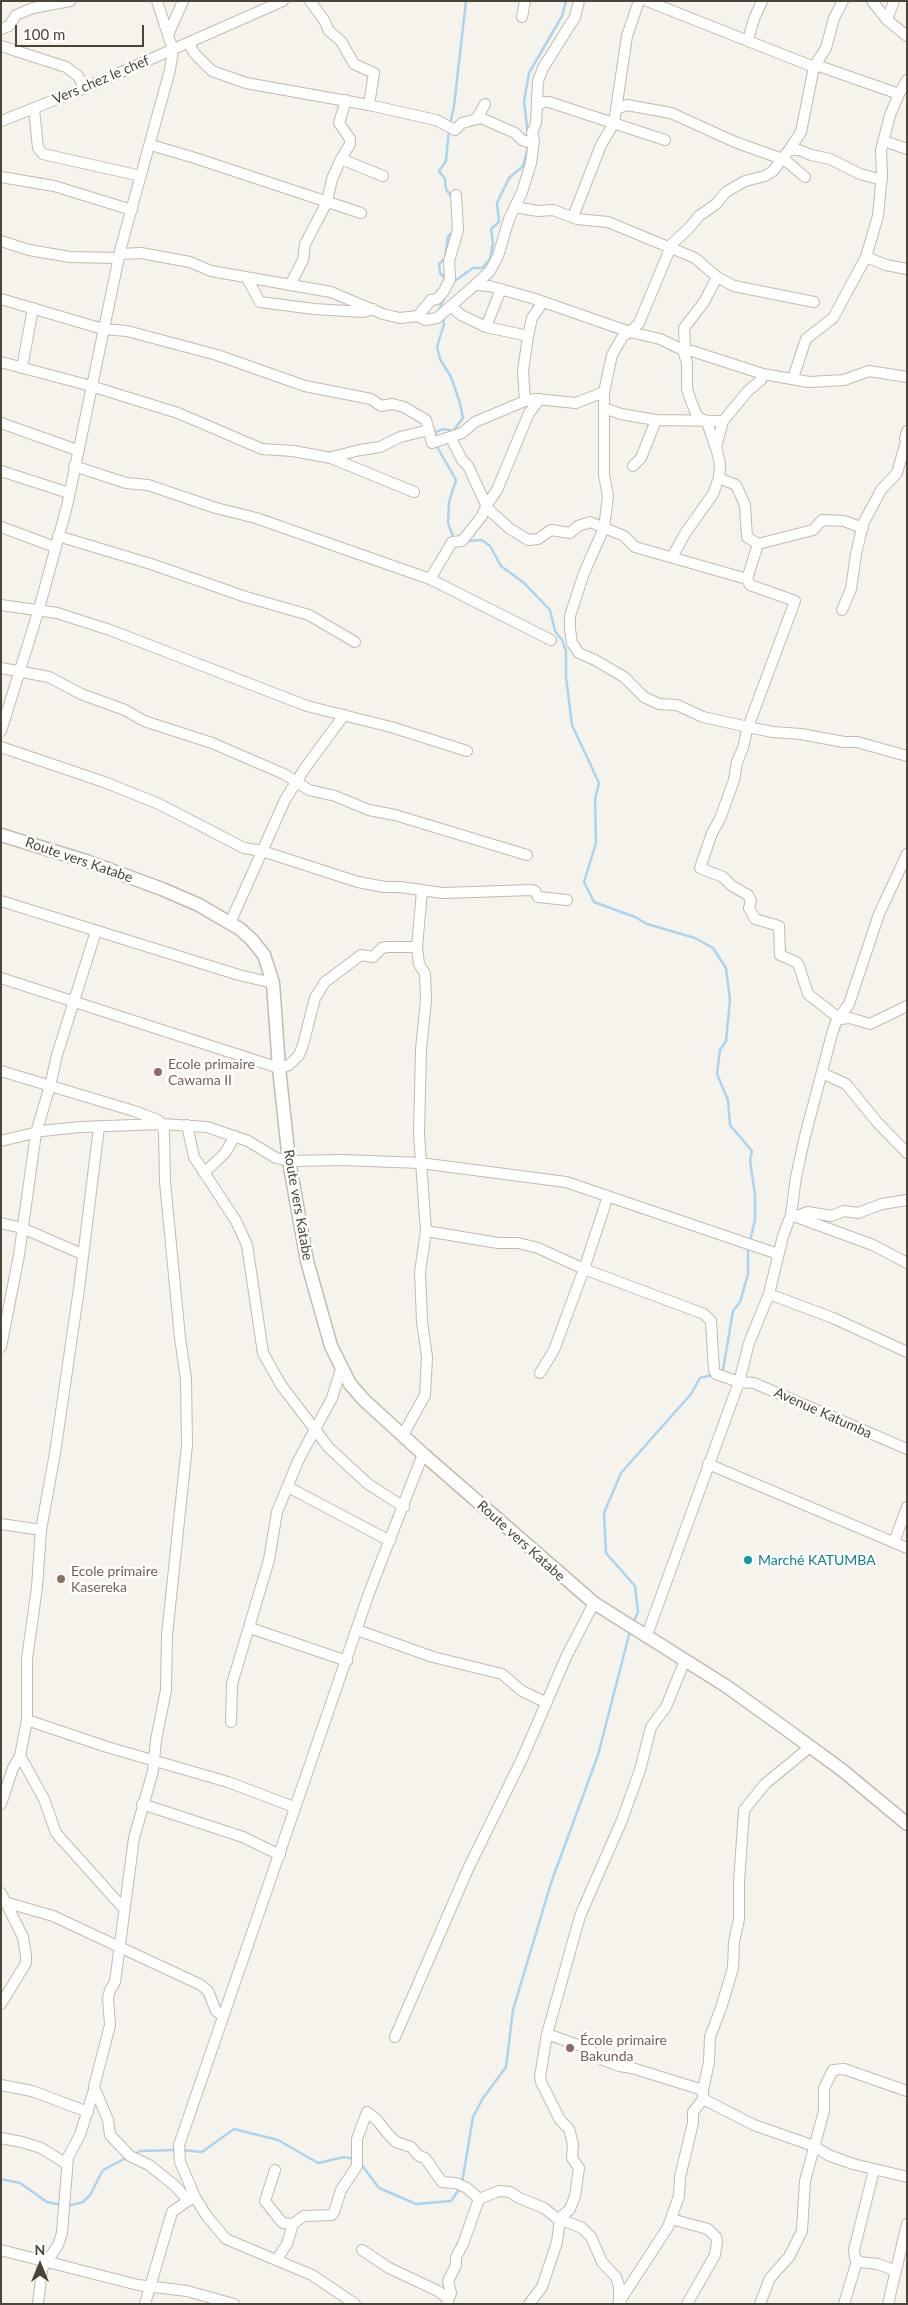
<!DOCTYPE html>
<meta charset="utf-8">
<style>
body{margin:0}
#map{position:relative;width:908px;height:2305px;overflow:hidden;background:#f6f3ec;font-family:Lato,sans-serif}
canvas{display:block}
.frame{position:absolute;inset:0;border:2px solid #4b4439;pointer-events:none}
.north{position:absolute;left:15px;top:2240px;width:50px;height:50px;-webkit-text-stroke:4px #fff;paint-order:stroke;rotate:0deg;font-size:14px;font-weight:700;line-height:20px;text-align:center;color:#4b4439}
.north::after{content:'';display:block;margin:auto;width:18px;height:22px;background:#4b4439;clip-path:polygon(50% 0,100% 100%,50% 72%,0 100%)}
.scale{position:absolute;left:15px;top:25px;width:129px;height:22px;box-sizing:border-box;border:2px solid #4b4439;border-top:0;padding-left:6px;font-size:15px;line-height:18px;white-space:nowrap;color:#4b4439;-webkit-text-stroke:4px #fff;paint-order:stroke}
</style>
<div id="map">
<canvas width="908" height="2305"></canvas>
<div class="frame"></div>
<div class="north">N</div>
<div class="scale">100 m</div>
</div>
<script>
const ctx = document.querySelector('canvas').getContext('2d');
ctx.lineJoin = 'round';
function toPath(rows) {
  const path = new Path2D();
  for (const r of rows) {
    path.moveTo(r[0], r[1]);
    for (let i = 2; i < r.length; i += 2) path.lineTo(r[i], r[i + 1]);
  }
  return path;
}
function strokePath(path, color, width, dash) {
  ctx.strokeStyle = color;
  ctx.lineWidth = width;
  ctx.lineCap = dash ? 'butt' : 'round';
  ctx.setLineDash(dash || []);
  ctx.stroke(path);
}
function write(font, color, halo, rows, align = 'center') {
  ctx.font = font + ' Lato,sans-serif';
  ctx.lineWidth = 5;
  ctx.setLineDash([]);
  ctx.textBaseline = 'middle';
  ctx.strokeStyle = halo;
  ctx.fillStyle = color;
  for (const [text, x, y, turn = 0] of rows) {
    ctx.save();
    ctx.translate(x, y);
    ctx.rotate((+turn || 0) * Math.PI / 180);
    ctx.textAlign = isNaN(turn) ? turn : align;
    if (halo) ctx.strokeText(text, 0, 0);
    ctx.fillText(text, 0, 0);
    ctx.restore();
  }
}
const stream = toPath([
 [450,124,454,106,466,1],
 [449,129,446,161,439,171,445,179,446,189,453,199],
 [528,135,524,101,529,73,562,16,566,1],
 [446,279,440,273,439,264,445,258,448,236,453,232],
 [452,283,473,268,482,268,490,259,493,243,491,229,499,222,497,203,509,178,523,166,528,148],
 [441,310,440,307,445,297],
 [435,438,436,432,443,429,453,431,463,418,459,400,451,377,440,359,437,347,444,324,443,318],
 [436,445,456,480,449,502,448,523,454,539],
 [465,541,482,540,490,546,501,566,524,583,550,610,555,631,562,640,566,651,566,677,572,725,599,783,595,799,596,843,584,882,594,902,635,917,647,924,695,938,713,948,726,968,730,1000,726,1041,720,1050,717,1074,728,1100,730,1125,752,1151,750,1160,755,1195,755,1220,750,1241],
 [720,1372,723,1370,733,1311,740,1302,748,1274,748,1246],
 [633,1623,638,1612,635,1586,606,1553,604,1513,621,1473,691,1394,700,1378,712,1375],
 [182,2150,202,2152,234,2129,278,2140,318,2163,344,2157,355,2159],
 [133,2155,140,2151,176,2150],
 [361,2164,379,2188,416,2204,451,2201,460,2188],
 [1,2179,20,2183,47,2202,62,2205],
 [462,2183,473,2117,483,2098,506,2067,513,2010,551,1883,598,1755,630,1631],
 [67,2206,83,2202,90,2195,103,2170,128,2157]
]);
const minor = toPath([
 [310,1,324,20,329,31,341,41,354,64,374,73,369,105],
 [647,1,814,67],
 [843,1,834,18,826,48,814,67,801,132,789,150,773,171,765,176,745,181,726,192,716,204,699,216,689,228,672,244,639,323,630,332,623,336,612,355,604,392,604,475,608,496,604,528,584,573,570,616,570,629,572,643,579,653,595,660,624,677,644,697,659,704,677,705,703,717,748,727,773,732,801,734,844,742,857,742,907,756],
 [872,1,887,20],
 [894,1,887,20,907,36],
 [522,17,525,1],
 [1,29,9,26,16,15,33,8,70,1],
 [168,35,183,1],
 [748,40,754,19,762,1],
 [189,43,194,53,212,71,246,83,369,105,436,120,455,130,462,123,481,118,515,133,522,140,528,142,534,141],
 [1,46,66,67,78,76,85,88],
 [816,65,899,94],
 [537,106,543,102,549,102,665,140],
 [34,109,38,148,43,154,141,176],
 [616,109,627,105,671,113,735,142,785,160,805,177],
 [477,118,485,104],
 [1,121,85,88,283,1],
 [884,141,907,149],
 [151,145,195,158,361,213],
 [789,150,799,150,811,155,830,159,860,174,882,180],
 [341,159,383,176],
 [1,177,54,186,132,210],
 [515,207,538,211,553,210,577,219,608,222,695,258,717,277,734,286,814,302],
 [573,217,601,145,614,123,627,36,639,1],
 [1,241,29,250,70,257,119,258],
 [120,254,141,253,190,262,211,271,331,292,383,314,400,318,418,316,425,320,437,318,475,285,489,286,532,298,630,332,660,339,683,350,692,351,763,374,809,382,844,380,869,371,907,377],
 [866,257,886,265,907,269],
 [247,278,260,302,314,309,363,312,373,309],
 [290,285,303,260,305,244,327,202,332,179,341,159,350,144,350,139,339,123,346,100],
 [475,285,490,271,498,256,509,219,522,192,531,163,534,141,532,133,536,123,538,81,543,68,575,17,579,1],
 [1,299,103,329,127,331,217,355,305,386,371,399,381,406,392,404,404,407,426,420,432,443,462,433,475,422,525,401,536,399,576,403,604,392],
 [452,307,461,315,486,327,528,336],
 [418,316,431,300,437,299,444,291,450,279,449,261,458,230,456,195],
 [486,327,501,289],
 [683,350,687,363,687,389,691,401,697,416,707,422,715,446],
 [685,350,684,328,704,302,717,277],
 [1,362,91,386,178,413,262,449,293,451,331,458,414,492],
 [22,368,33,308],
 [793,378,806,339,833,318,866,257,878,216,882,174,881,150,890,115,899,94,907,80],
 [525,401,523,371,528,336,532,318,543,302],
 [604,408,621,414,656,420,723,421],
 [1,423,77,450],
 [907,431,905,438,907,446],
 [451,438,462,460,468,466,488,509,509,528,528,540,538,539,551,530,570,533,578,526,590,522,624,536,635,547,747,579,750,585,795,601,747,730,743,748,737,762,734,780,720,819,712,833,700,868,723,877,732,886,748,895,751,901,749,908,755,919,779,926,780,955,796,962,799,966,808,994,840,1019,850,1018,870,1024,907,1006],
 [332,457,360,450,380,447,400,437,429,430],
 [74,466,126,483,148,485,216,508,256,518,430,579,551,640],
 [633,466,641,458,656,420],
 [1,471,69,493],
 [719,478,736,485,745,505,747,537,758,544],
 [1,527,55,547],
 [58,536,151,564,246,597,309,615,355,642],
 [672,557,686,532,713,494,719,478,720,464,716,447,723,421,748,391,761,380,763,374],
 [430,579,452,542,462,541,482,516,486,506,497,490,529,413,540,399],
 [747,579,758,544,813,530,822,520,844,521,863,528],
 [1,605,57,613,110,630,307,706,391,727,467,751],
 [842,610,851,589,856,554,863,524,881,490,897,473,905,445],
 [1,668,49,677,81,694,125,710,144,721,212,743,284,774,309,790,335,796,369,810,395,815,527,855],
 [1,731,39,609,67,506,121,247,170,70,173,50,157,1],
 [1,747,104,782,159,804,244,848,262,851,358,882,385,887,400,887,443,893,532,890,535,891,538,897,567,900],
 [1,901,239,975,273,983],
 [230,923,285,800,305,768,344,715],
 [1,978,279,1068,289,1065,299,1055,303,1045,315,998,325,982,361,955,373,957,382,948,387,947,417,947],
 [1,1071,134,1111,158,1120,164,1131,165,1182,180,1338,186,1379,187,1445,167,1635,166,1690,156,1740,153,1771,134,1838,115,1982,110,1990,108,1998,110,2025,94,2087,108,2120,110,2135,130,2156,149,2165,174,2185,188,2200],
 [822,1073,846,1084,877,1122,907,1153],
 [187,1125,194,1157,236,1221,247,1245,263,1353,281,1385,329,1448,368,1484,404,1507],
 [1,1141,42,1131,80,1127,162,1124,207,1127,248,1141,276,1158,289,1161,343,1160,420,1163,566,1182,778,1254],
 [204,1173,225,1153,235,1136],
 [791,1215,873,1245,907,1263],
 [797,1216,808,1212,831,1216,844,1211,858,1213,882,1204,907,1200],
 [1,1223,22,1228,82,1254],
 [426,1231,498,1243,518,1243,538,1248,584,1269,704,1314,711,1321,714,1370,716,1374,739,1382,754,1383,907,1449],
 [769,1294,833,1318,907,1352],
 [1,1347,19,1255,36,1133,50,1086,57,1055,96,931],
 [540,1373,554,1350,584,1269,608,1196],
 [403,1435,425,1395,427,1357,422,1321,420,1272,426,1231,419,1134,421,1049,426,1000,425,974,419,964,417,947,422,891],
 [708,1464,907,1548],
 [288,1487,390,1541],
 [1,1524,41,1530],
 [894,1542,907,1507],
 [250,1628,347,1661],
 [357,1630,433,1657,502,1674,522,1691,545,1702],
 [647,1635,739,1382,749,1343,769,1294,783,1236,791,1215,796,1177,805,1136,832,1034,836,1022,849,1004,879,914,907,854],
 [27,1720,107,1747,228,1782,294,1807],
 [231,1722,232,1684,269,1560,277,1512,298,1461,332,1398,341,1369],
 [20,1756,44,1799,56,1833,124,1909],
 [1,1804,13,1768,20,1756,27,1720,27,1659,37,1587,41,1530,55,1453,79,1289,99,1127],
 [142,1804,243,1837,280,1855],
 [1,1893,23,1937,26,1956,26,1963,1,2004],
 [8,1903,53,1916,201,1985,208,1991,216,2011,223,2016],
 [547,2034,589,2049,601,2059,619,2066,632,2068,703,2090],
 [395,2037,468,1869,522,1759,567,1655,594,1603],
 [1,2085,32,2091,88,2112],
 [703,2099,754,2125,814,2146,828,2155,853,2164,907,2177],
 [1,2138,22,2142,41,2148,67,2164],
 [275,2170,265,2201,280,2220,283,2223,293,2224],
 [874,2170,854,2250,855,2258,860,2262,878,2264,896,2271],
 [671,2219,708,2229,716,2237,717,2242,715,2255,687,2304],
 [1,2250,138,2285,187,2291,234,2304],
 [362,2250,389,2268,438,2291,447,2298],
 [277,2259,287,2244,293,2224,304,2216,332,2215,334,2212,341,2190,357,2166,357,2139,367,2112,377,2120,388,2134,396,2142,411,2147,419,2156,425,2158,442,2182,456,2183,467,2188,479,2199,499,2191,510,2192,519,2198,544,2208,555,2217,582,2228,591,2237,602,2262,616,2277,619,2286,619,2302],
 [38,2304,42,2269,58,2245,62,2233,68,2157,80,2135,94,2090],
 [145,2304,172,2212,192,2198],
 [355,2304,312,2275,226,2239,206,2215,195,2197,180,2162,179,2145,369,1593,423,1454],
 [447,2304,451,2293,448,2281,456,2265,456,2257,463,2244,479,2199],
 [529,2304,542,2287,557,2242,560,2218,570,2209,575,2196,579,2168,572,2158,573,2144,569,2129,560,2120,541,2082,540,2077,547,2034,580,1916,622,1820,640,1770,651,1727,666,1707,685,1660],
 [618,2304,668,2227,679,2196,680,2177,693,2123,693,2112,703,2099,703,2090,709,2062,710,2037,721,2008,733,1968,734,1942,739,1919,739,1882,744,1810,765,1784,810,1747],
 [760,2304,770,2278,789,2257,802,2231,805,2181,824,2111,824,2088,833,2070,844,2069,907,2091],
 [844,2304,857,2261],
 [888,2304,907,2224]
]);
const tertiary = toPath([
 [1,835,86,861,162,889,199,905,240,929,252,940,264,955,273,983,279,1068,289,1161,307,1261,331,1346,350,1384,364,1400,423,1454,594,1603,726,1686,779,1724,842,1770,907,1824]
]);
const markers = [
 [158,1072,5,"#8d6e63"],
 [748,1560,5,"#0f9aa8"],
 [61,1579,5,"#8d6e63"],
 [570,2048,5,"#8d6e63"]
];
const streetNames = [
 ["Vers chez le chef",101,80,-23],
 ["Route vers Katabe",79,860,19],
 ["Route vers Katabe",298,1205,80],
 ["Avenue Katumba",823,1413,24],
 ["Route vers Katabe",521,1541,42]
];
const educationNames = [
 ["Ecole primaire",168,1064],
 ["Cawama II",168,1080],
 ["Ecole primaire",71,1571],
 ["Kasereka",71,1587],
 ["École primaire",580,2040],
 ["Bakunda",580,2056]
];
const cultureNames = [
 ["Marché KATUMBA",758,1560]
];
strokePath(stream, '#a9d4f2', 2.5);
strokePath(minor, '#c2bbae', 12);
strokePath(tertiary, '#c2bbae', 15);
strokePath(minor, '#fff', 10);
strokePath(tertiary, '#fff', 12);
for (const [x, y, r, color] of markers) {
  const dot = new Path2D();
  dot.arc(x, y, r, 0, 2 * Math.PI);
  ctx.fillStyle = color;
  ctx.fill(dot);
  strokePath(dot, '#fff', 2);
}
write('14px', '#4b4439', '#fff', streetNames);
write('14px', '#785e54', '#fff', educationNames, 'left');
write('14px', '#0d838f', '#fff', cultureNames, 'left');
</script>
